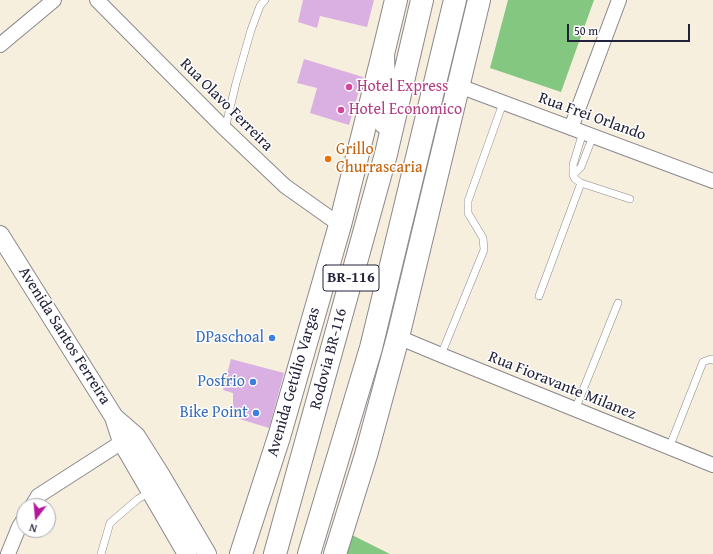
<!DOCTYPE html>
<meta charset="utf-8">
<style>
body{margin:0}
#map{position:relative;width:713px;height:554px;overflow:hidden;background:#f6efde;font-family:"Gentium Book Plus",serif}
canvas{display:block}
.north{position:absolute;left:16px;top:498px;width:40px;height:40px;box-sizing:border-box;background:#fff;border:1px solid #a7a7b1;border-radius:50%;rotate:196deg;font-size:11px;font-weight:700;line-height:16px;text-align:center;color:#22223b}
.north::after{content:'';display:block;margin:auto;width:14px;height:18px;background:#b5179e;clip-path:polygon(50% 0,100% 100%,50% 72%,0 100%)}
.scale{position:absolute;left:567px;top:24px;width:123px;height:18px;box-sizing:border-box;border:2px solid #22223b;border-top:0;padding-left:5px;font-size:12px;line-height:14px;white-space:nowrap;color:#22223b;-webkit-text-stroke:3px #fff;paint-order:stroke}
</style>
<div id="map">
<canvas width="713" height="554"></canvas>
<div class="north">N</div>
<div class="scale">50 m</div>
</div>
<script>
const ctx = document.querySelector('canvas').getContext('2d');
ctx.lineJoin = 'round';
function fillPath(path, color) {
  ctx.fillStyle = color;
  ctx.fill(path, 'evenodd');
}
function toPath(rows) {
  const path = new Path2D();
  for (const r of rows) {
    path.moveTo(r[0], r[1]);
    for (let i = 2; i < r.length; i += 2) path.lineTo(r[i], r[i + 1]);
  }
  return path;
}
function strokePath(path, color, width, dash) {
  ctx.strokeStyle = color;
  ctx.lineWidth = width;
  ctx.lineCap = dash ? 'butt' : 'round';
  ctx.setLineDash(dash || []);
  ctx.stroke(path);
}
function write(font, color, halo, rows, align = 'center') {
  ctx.font = font + ' "Gentium Book Plus",serif';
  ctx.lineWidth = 3;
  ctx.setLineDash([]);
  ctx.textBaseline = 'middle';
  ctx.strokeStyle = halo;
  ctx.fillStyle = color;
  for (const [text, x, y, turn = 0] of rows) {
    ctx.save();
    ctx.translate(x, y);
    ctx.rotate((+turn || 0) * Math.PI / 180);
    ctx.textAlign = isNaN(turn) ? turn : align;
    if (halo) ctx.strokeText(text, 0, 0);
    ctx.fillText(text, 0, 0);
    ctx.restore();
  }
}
const green = toPath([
 [508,0,594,0,561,92,490,68],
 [352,535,390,554,344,554]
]);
const building = toPath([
 [303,0,374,0,367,27,320,16,317,28,298,22],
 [304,59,363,77,349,125,310,113,317,88,297,83],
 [231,359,284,373,269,428,233,417,233,393,223,390]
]);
const service = toPath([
 [225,129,236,83,251,30,260,6,265,0],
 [583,132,573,165,573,175,575,179,581,183,630,199],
 [573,175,581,167,593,136],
 [539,296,581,183],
 [441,355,484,250,483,238,468,213,468,201,503,103],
 [575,410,618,303],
 [669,448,703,362,711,359,713,360],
 [101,554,110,523,138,499,150,492]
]);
const minor = toPath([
 [97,0,225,129,285,186,340,225],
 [0,45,54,0],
 [459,86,713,181],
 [571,128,619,0],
 [398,337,441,355,713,465],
 [32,506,38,496,122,442,131,438],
 [8,554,19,527,24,519]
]);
const tertiary = toPath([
 [0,235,114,417,122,442,187,554],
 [114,417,136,436,160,474,207,554]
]);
const primary = toPath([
 [241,554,279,437,340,225,383,54,396,0],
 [335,554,366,455,398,337,479,0]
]);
const motorway = toPath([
 [383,54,385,123],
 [275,554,386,154,422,0],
 [309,554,371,348,455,0]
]);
const markers = [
 [349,87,4,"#d1479c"],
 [341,110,4,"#d1479c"],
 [328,159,4,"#e8710a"],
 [272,338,4,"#3f7fe0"],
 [253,382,4,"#3f7fe0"],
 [256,413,4,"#3f7fe0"]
];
const shields = [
 [351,278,56]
];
const shieldNames = [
 ["BR-116",351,278]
];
const hotelNames = [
 ["Hotel Express",357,87],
 ["Hotel Economico",349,110]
];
const streetNames = [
 ["Rua Olavo Ferreira",226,105,45],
 ["Rua Frei Orlando",592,117,20],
 ["Avenida Santos Ferreira",64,336,58],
 ["Rodovia BR-116",329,359,-75],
 ["Avenida Getúlio Vargas",294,382,-74],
 ["Rua Fioravante Milanez",562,386,22]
];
const foodNames = [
 ["Grillo",336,150],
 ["Churrascaria",336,168]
];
const shopNames = [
 ["DPaschoal",264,338],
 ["Posfrio",245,382],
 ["Bike Point",248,413]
];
fillPath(green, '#83c780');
fillPath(building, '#dab0e3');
strokePath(service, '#8c888c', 8);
strokePath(minor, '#8c888c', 16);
strokePath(tertiary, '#8c888c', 20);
strokePath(primary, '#8c888c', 24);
strokePath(motorway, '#8c888c', 24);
strokePath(service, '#fff', 7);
strokePath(minor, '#fff', 14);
strokePath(tertiary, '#fff', 18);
strokePath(primary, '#fff', 22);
strokePath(motorway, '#fff', 22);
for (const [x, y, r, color] of markers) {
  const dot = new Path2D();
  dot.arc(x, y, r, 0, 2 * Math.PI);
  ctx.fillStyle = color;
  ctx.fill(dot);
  strokePath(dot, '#fff', 1.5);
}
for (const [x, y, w] of shields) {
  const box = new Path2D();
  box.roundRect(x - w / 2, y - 13, w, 26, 3);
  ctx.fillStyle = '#fff';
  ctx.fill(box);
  strokePath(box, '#22223b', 1);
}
write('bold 15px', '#22223b', null, shieldNames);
write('16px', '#b23c85', '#fff', hotelNames, 'left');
write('16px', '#22223b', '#fff', streetNames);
write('16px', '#c56008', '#fff', foodNames, 'left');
write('16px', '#366cbe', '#fff', shopNames, 'right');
</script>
